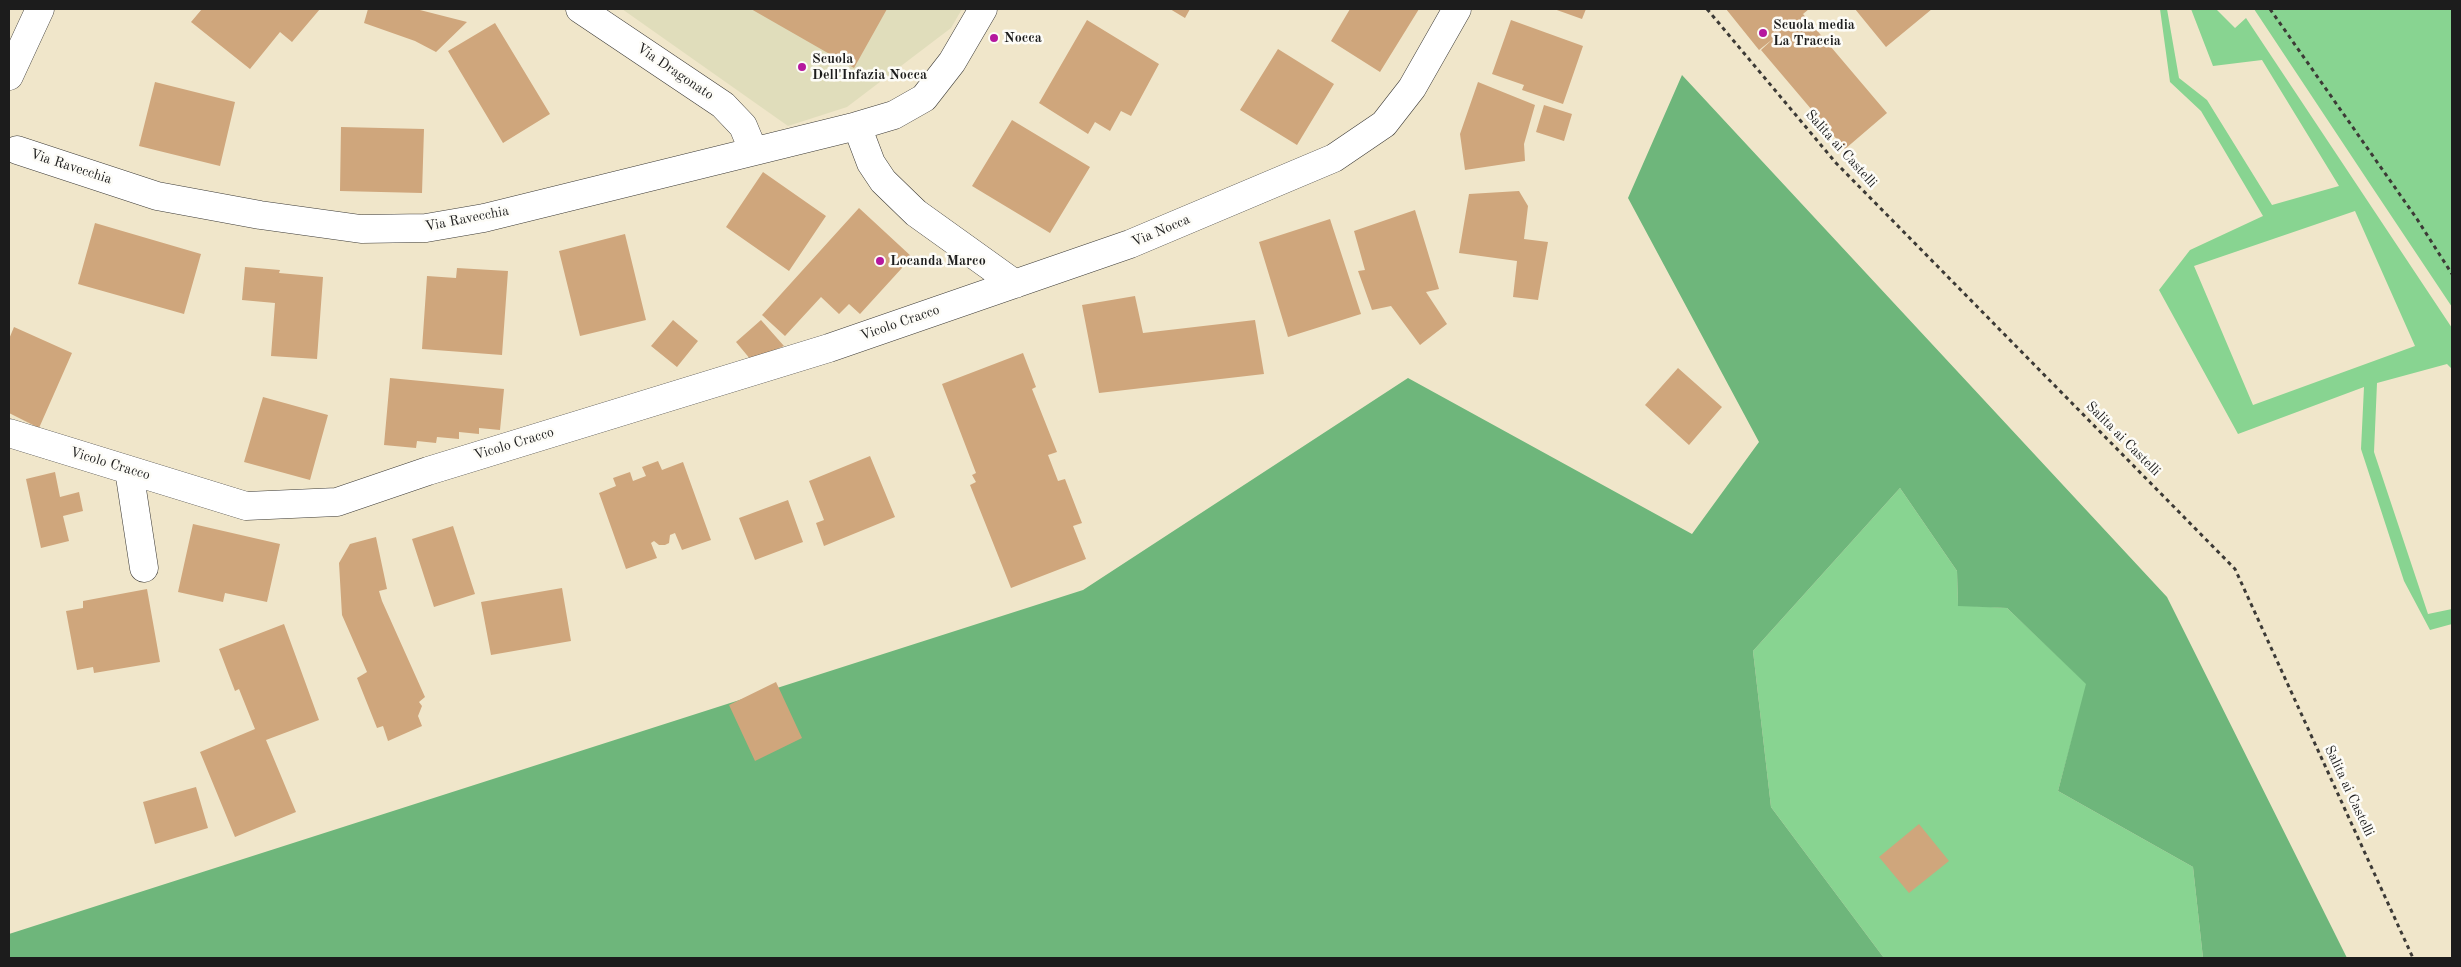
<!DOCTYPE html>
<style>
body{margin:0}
#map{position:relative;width:2461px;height:967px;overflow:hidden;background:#f0e6ca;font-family:"Old Standard TT",serif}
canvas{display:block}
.frame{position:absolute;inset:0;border:10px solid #1c1c1c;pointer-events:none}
</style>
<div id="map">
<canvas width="2461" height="967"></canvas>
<div class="frame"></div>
</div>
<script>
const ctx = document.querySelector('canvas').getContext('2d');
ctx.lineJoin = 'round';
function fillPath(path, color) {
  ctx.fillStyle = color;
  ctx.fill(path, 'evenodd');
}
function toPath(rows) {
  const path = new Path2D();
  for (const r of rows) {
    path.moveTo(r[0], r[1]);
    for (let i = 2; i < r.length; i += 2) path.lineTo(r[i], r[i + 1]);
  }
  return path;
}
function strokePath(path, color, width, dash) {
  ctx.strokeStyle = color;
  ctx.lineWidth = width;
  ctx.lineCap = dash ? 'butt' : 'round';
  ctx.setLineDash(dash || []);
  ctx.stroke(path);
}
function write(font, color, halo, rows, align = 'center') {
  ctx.font = font + ' "Old Standard TT",serif';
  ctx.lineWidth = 5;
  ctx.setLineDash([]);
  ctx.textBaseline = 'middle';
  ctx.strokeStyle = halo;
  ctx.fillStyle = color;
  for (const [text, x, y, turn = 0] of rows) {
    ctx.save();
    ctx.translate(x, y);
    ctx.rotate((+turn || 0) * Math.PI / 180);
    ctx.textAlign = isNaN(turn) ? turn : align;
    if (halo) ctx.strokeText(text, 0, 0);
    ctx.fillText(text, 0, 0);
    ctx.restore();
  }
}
const built = toPath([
 [622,9,962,9,951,28,847,107,788,126]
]);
const green = toPath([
 [2160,9,2167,9,2179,78,2207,100,2272,205,2339,186,2262,60,2213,66,2191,9,2216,9,2235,28,2246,18,2452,328,2452,369,2447,364,2377,383,2374,452,2428,614,2452,609,2452,624,2430,630,2404,581,2361,449,2364,387,2238,434,2159,290,2190,250,2263,216,2201,111,2170,82],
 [2355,211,2415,346,2253,405,2194,266],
 [2254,9,2452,9,2452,307,2368,181],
 [1900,488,1957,571,1958,605,2007,608,2087,684,2058,791,2193,867,2203,958,1884,958,1771,807,1753,651]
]);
const forest = toPath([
 [1682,75,2167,597,2347,958,2203,958,2193,867,2058,791,2086,684,2007,608,1958,606,1957,571,1900,488,1753,651,1771,807,1884,958,9,958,9,934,1083,590,1408,378,1692,534,1759,442,1628,198]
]);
const building = toPath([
 [202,9,320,9,292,42,280,32,250,69,191,22],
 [368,9,416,9,467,22,436,52,415,41,364,23],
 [751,9,887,9,854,68],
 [1170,9,1190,9,1185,18],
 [1350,9,1419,9,1380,72,1331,41],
 [1554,9,1586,9,1582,19],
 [1726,9,1809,9,1803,14,1887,113,1845,149,1761,50,1774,38,1759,50],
 [1855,9,1932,9,1886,47],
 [1087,20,1159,64,1131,116,1121,111,1110,131,1095,122,1088,134,1039,103],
 [1511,20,1583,46,1563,104,1522,90,1524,85,1492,74],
 [495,23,550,114,503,143,448,51],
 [1278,49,1334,84,1297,145,1240,110],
 [155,82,235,102,220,166,139,146],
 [1478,82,1535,105,1524,144,1525,161,1465,170,1460,134],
 [1544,105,1572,114,1564,141,1536,132],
 [1012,120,1090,167,1050,233,972,186],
 [341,127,424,129,422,193,340,191],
 [763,172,826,216,789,271,726,227],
 [1519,191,1528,206,1524,239,1548,242,1538,300,1513,297,1517,261,1459,253,1469,194],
 [859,208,912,257,860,314,849,304,839,314,821,297,785,336,762,315],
 [1415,210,1439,289,1426,292,1447,324,1420,345,1391,306,1372,310,1358,271,1365,270,1354,231],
 [1330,219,1361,314,1288,337,1259,242],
 [95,223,201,254,184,314,78,284],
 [625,234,646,320,580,336,559,251],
 [245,267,280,270,279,273,323,277,317,359,271,356,275,303,242,300],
 [457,268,508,271,502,355,422,349,427,276,456,278],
 [1135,296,1143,333,1255,320,1264,374,1099,393,1082,305],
 [673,320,698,341,677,367,651,346],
 [761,320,784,346,751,360,736,342],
 [14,327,72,353,39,428,9,413,9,339],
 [1023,353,1036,387,1032,389,1057,452,1048,455,1058,481,1065,479,1082,523,1073,526,1086,559,1011,588,970,485,976,482,972,475,976,473,942,384],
 [1678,368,1722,407,1689,445,1645,405],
 [390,378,504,389,500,430,479,428,479,434,459,432,459,439,437,437,436,443,417,441,416,448,384,445],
 [263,397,328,415,310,480,244,462],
 [870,456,895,517,824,546,816,523,824,520,809,481],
 [658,461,662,470,683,462,711,540,682,550,675,533,670,535,669,543,665,545,659,545,654,541,651,543,657,558,626,569,599,493,616,486,613,478,630,472,633,481,646,476,642,467],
 [55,472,60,497,79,492,83,511,63,516,69,541,41,548,26,479],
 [788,500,803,542,755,560,739,518],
 [193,524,280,544,267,602,225,593,223,602,178,592],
 [453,526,475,594,434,607,412,539],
 [376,537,387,589,379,591,382,601,425,697,419,702,422,706,418,716,422,726,388,741,383,726,377,728,357,678,367,672,342,615,339,563,350,544],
 [562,588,571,641,491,655,481,602],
 [147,589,160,662,94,673,93,667,77,670,66,611,83,608,83,601],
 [284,624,319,720,266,740,296,812,235,837,200,752,255,729,239,689,235,691,219,649],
 [776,682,802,738,755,761,729,705],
 [196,787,208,828,155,844,143,802],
 [1919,824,1949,861,1909,893,1879,857]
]);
const path = toPath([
 [1707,9,1836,163,2235,569,2413,958],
 [2270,9,2417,219,2452,274]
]);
const minor = toPath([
 [580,9,723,105,743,126,753,150],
 [9,76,40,9],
 [857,126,871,163,883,181,916,213,1015,284],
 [17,150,157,196,260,215,361,229,426,228,484,218,857,126,894,115,924,98,952,62,983,9],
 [9,433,246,506,337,502,428,471,829,348,1130,244,1334,158,1384,124,1412,88,1457,9],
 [129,470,144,568]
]);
const markers = [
 [1763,33,5,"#b5179e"],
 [994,38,5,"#b5179e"],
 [802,67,5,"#b5179e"],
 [880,261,5,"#b5179e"]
];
const poiNames = [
 ["Scuola media",1773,25],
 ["La Traccia",1773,41],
 ["Nocca",1004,38],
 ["Scuola",812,59],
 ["Dell'Infazia Nocca",812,75],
 ["Locanda Marco",890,261]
];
const streetNames = [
 ["Via Dragonato",675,72,34],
 ["Salita ai Castelli",1841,149,48],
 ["Via Ravecchia",71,167,18],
 ["Via Ravecchia",467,219,-11],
 ["Via Nocca",1161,231,-23],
 ["Vicolo Cracco",900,323,-19],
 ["Salita ai Castelli",2123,439,45],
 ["Vicolo Cracco",514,444,-17],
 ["Vicolo Cracco",110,464,17],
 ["Salita ai Castelli",2349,791,65]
];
fillPath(built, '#e0ddbb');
fillPath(green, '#88d491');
fillPath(forest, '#6eb67b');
fillPath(building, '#cfa67c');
strokePath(minor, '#3c3a36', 29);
strokePath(path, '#3c3a36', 3, [4, 4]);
strokePath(minor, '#fff', 28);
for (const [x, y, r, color] of markers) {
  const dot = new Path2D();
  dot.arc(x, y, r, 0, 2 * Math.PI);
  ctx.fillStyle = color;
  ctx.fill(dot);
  strokePath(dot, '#fdfcf7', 2);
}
write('bold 14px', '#1c1c1c', '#fdfcf7', poiNames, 'left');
write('14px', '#1c1c1c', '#fdfcf7', streetNames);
</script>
